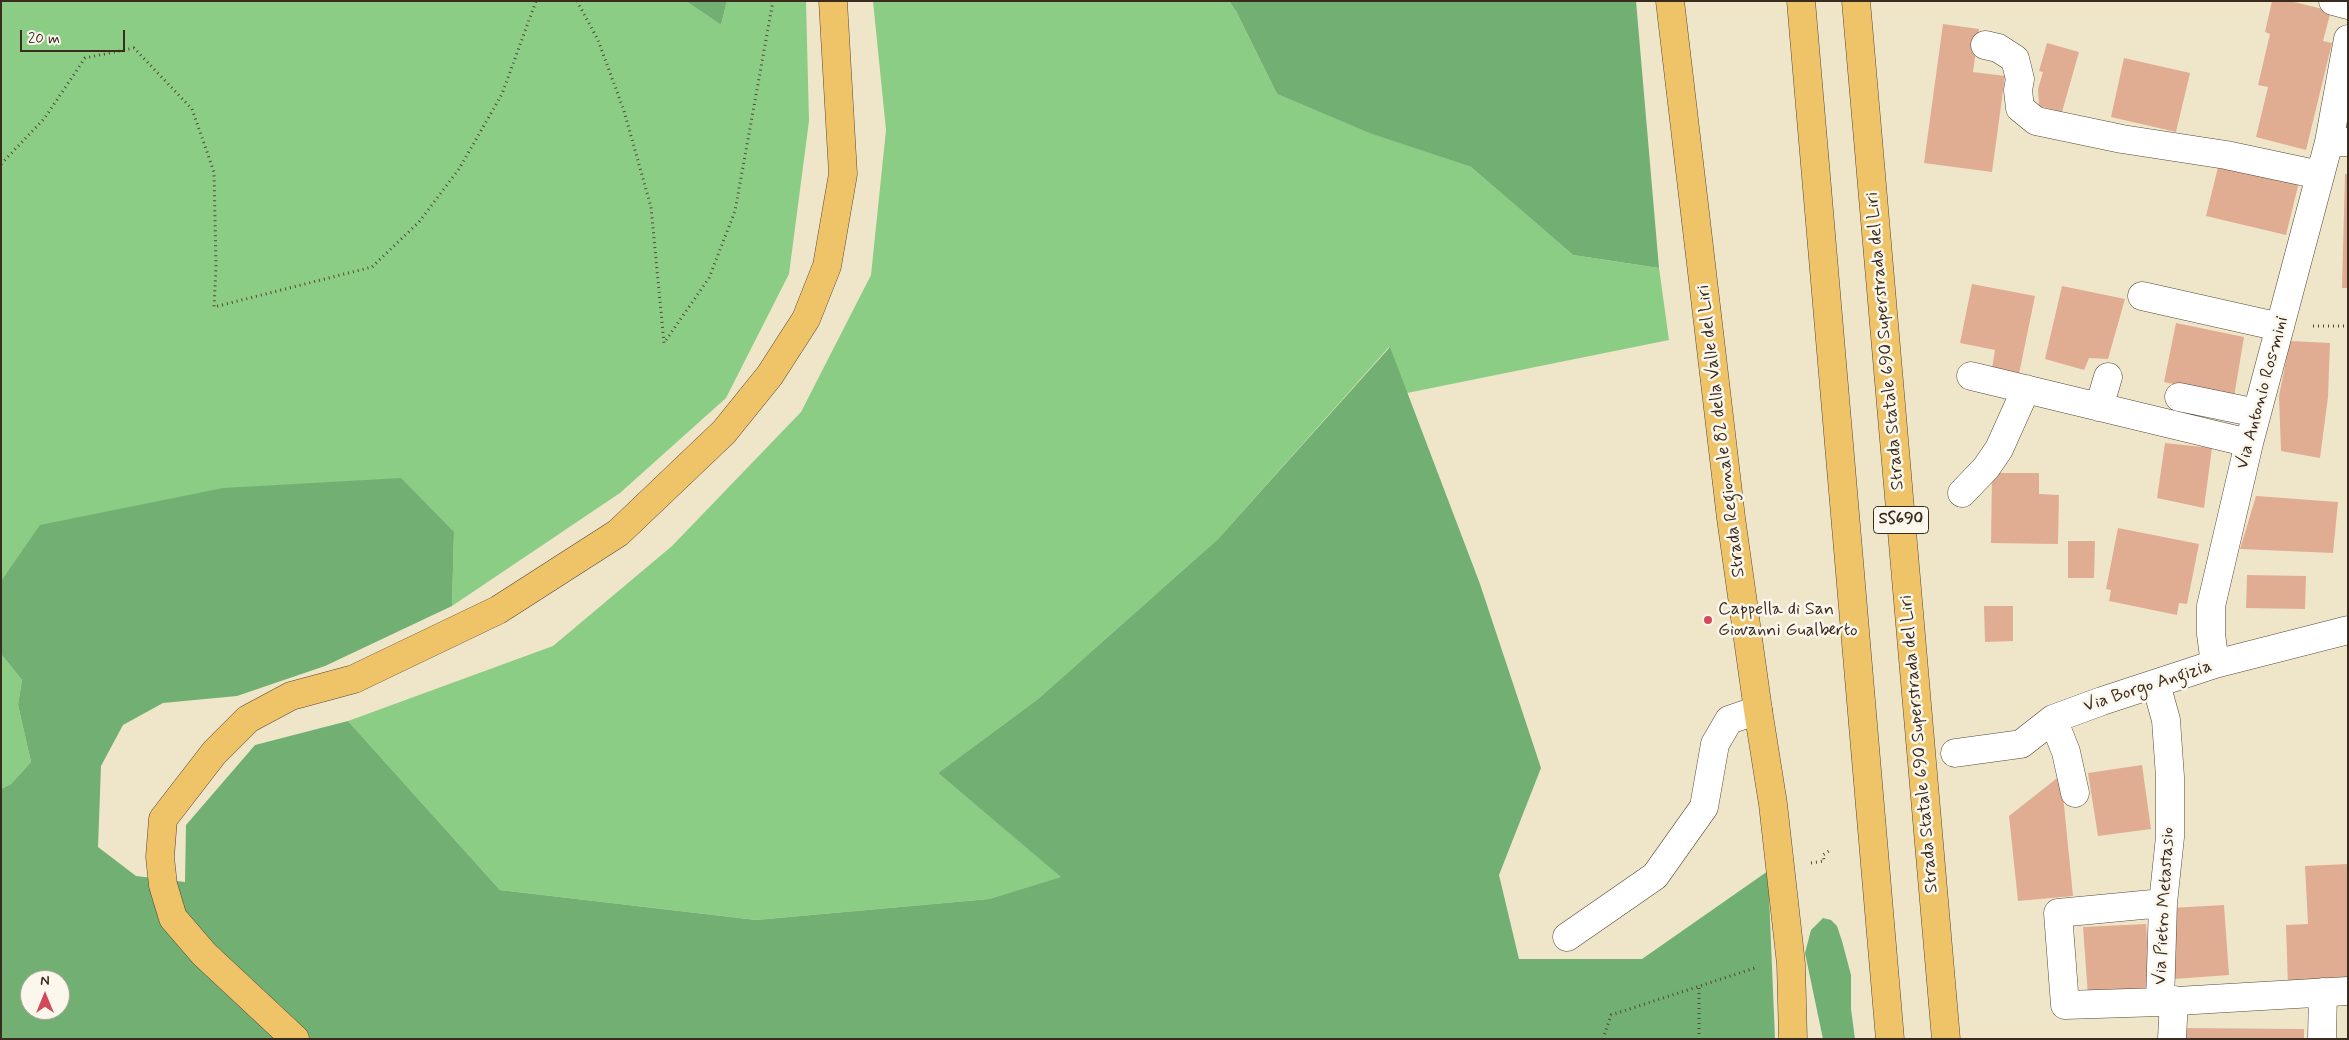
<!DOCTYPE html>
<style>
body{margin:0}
#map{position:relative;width:2349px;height:1040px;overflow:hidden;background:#efe6ca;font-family:Mynerve,sans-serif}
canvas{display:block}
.frame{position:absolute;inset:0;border:2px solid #3b2a1e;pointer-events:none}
.north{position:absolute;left:20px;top:970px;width:50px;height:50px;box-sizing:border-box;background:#fbf7ec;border:1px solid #aea59a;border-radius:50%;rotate:0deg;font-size:14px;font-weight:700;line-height:20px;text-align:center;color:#3b2a1e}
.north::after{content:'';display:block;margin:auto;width:18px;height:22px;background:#d1495b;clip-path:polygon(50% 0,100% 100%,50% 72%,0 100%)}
.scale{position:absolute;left:20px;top:30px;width:105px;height:22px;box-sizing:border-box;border:2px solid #3b2a1e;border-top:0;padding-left:6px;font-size:15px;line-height:18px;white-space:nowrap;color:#3b2a1e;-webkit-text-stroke:4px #fbf7ec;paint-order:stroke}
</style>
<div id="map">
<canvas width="2349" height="1040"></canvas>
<div class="frame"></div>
<div class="north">N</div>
<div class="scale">20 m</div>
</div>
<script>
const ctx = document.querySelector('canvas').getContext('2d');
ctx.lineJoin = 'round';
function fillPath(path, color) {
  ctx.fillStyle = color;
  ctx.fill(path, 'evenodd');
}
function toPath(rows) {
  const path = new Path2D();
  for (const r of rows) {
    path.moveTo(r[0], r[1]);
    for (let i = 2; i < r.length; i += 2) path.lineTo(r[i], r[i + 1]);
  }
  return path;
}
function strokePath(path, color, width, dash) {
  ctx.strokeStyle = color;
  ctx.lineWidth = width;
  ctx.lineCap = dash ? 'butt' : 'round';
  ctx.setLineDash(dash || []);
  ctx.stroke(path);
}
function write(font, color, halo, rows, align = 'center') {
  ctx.font = font + ' Mynerve,sans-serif';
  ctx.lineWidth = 5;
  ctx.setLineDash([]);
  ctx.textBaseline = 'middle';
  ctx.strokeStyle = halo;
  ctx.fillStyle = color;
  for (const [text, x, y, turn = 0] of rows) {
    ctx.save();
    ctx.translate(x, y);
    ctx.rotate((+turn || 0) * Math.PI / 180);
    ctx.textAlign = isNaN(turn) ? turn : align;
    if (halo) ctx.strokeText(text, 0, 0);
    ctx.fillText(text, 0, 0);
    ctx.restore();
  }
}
const green = toPath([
 [1,1,686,1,721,25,727,1,806,1,809,121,789,274,726,398,620,493,452,606,454,532,41,525,1,581],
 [873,1,1229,1,1236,11,1277,94,1373,134,1471,167,1573,255,1659,268,1669,340,1407,393,1389,347,1218,539,1038,699,938,773,1062,877,989,899,756,920,500,890,348,721,553,646,672,546,801,412,871,275,886,130],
 [1,654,22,680,18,705,31,762,11,784,1,789]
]);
const forest = toPath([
 [686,1,727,1,721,25],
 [1229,1,1636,1,1659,268,1573,255,1471,167,1372,134,1277,94,1236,11],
 [1390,347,1480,584,1541,768,1499,875,1519,959,1642,959,1768,871,1775,1039,1,1039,1,789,11,784,31,762,18,705,22,680,1,654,1,581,40,525,223,488,401,478,454,532,452,606,325,666,237,696,163,703,123,725,101,766,98,847,136,876,185,882,186,825,255,745,348,721,500,890,756,920,989,899,1061,877,938,773,1038,699,1218,539],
 [30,980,60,980,60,1010,30,1010],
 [1823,918,1831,920,1837,926,1842,941,1851,975,1851,1009,1855,1039,1823,1039,1805,953,1811,930]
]);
const building = toPath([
 [2272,1,2290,1,2331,11,2323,41,2332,43,2306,150,2256,137,2268,87,2258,85,2270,34,2265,32],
 [1943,24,1979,29,1973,72,2005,76,1992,172,1924,163],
 [2047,43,2079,52,2062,112,2039,106,2038,89,2043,72,2039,71],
 [2124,58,2190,73,2176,132,2111,117],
 [2219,163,2299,182,2286,235,2206,216],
 [2345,174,2348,174,2348,288,2342,288],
 [1972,284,2035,296,2019,374,1992,369,1995,350,1960,343],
 [2062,286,2125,299,2108,359,2089,358,2084,370,2045,359],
 [2176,323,2244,337,2234,397,2164,382],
 [2290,341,2330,343,2328,397,2320,458,2281,451,2279,396],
 [2165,443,2212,448,2204,508,2157,498],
 [1992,473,2039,473,2039,494,2059,495,2058,544,1991,543],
 [2256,496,2338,502,2333,553,2240,549],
 [2118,528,2199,544,2187,604,2179,603,2177,615,2109,601,2111,590,2106,589],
 [2068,541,2095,541,2094,578,2068,578],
 [2247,575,2306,576,2305,609,2246,608],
 [1984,606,2013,606,2013,641,1985,642],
 [2142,765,2151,829,2098,836,2088,773],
 [2061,775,2073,896,2018,901,2009,816],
 [2348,864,2348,984,2288,987,2286,925,2308,924,2305,866],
 [2224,905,2229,975,2174,979,2171,908],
 [2146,924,2150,992,2088,996,2083,927],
 [2181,1028,2304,1029,2304,1039,2181,1039]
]);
const path = toPath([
 [577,1,598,40,624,111,651,207,664,343,709,278,735,211,773,1],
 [1,164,44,119,85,58,134,48,192,109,214,172,216,267,214,307,372,267,419,222,459,169,502,94,536,1],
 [2313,326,2348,326],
 [1811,863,1824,861,1823,855,1829,851],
 [1699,988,1699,1039],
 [1603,1039,1611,1015,1758,967]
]);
const minor = toPath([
 [2333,1,2348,5],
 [1985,45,1998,48,2015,59,2020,79,2018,90,2020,108,2036,121,2122,139,2226,155,2320,175],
 [2329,142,2348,39],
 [2142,296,2280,327],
 [1971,376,2249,443],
 [2179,397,2257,413],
 [2099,407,2108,377],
 [1962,493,1986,468,1999,449,2026,389],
 [2215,664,2211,634,2211,606,2249,443,2329,142,2348,142],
 [2156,684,2166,720,2170,777,2170,837,2163,903,2160,1002,2348,991],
 [2053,719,2066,752,2075,793],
 [1955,753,2021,744,2053,719,2102,701,2215,664,2348,630],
 [1567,937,1655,876,1704,807,1715,744,1729,720,1758,710],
 [2160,1002,2065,1005,2058,913,2163,903],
 [2172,1039,2174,1000],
 [2322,1039,2323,992]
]);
const major = toPath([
 [1670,1,1731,518,1758,710,1773,804,1791,964,1793,1039],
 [295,1039,204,954,173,918,163,885,160,857,163,819,214,753,248,719,291,696,354,679,498,610,618,533,724,432,770,375,806,319,827,266,843,174,833,1]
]);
const highway = toPath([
 [1801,1,1890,1039],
 [1856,1,1946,1039]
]);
const markers = [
 [1708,620,5,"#d1495b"]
];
const shields = [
 [1901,520,55]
];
const shieldNames = [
 ["SS690",1901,520]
];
const streetNames = [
 ["Strada Statale 690 Superstrada del Liri",1886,341,-95],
 ["Via Antonio Rosmini",2263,393,-75],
 ["Strada Regionale 82 della Valle del Liri",1722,431,-97],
 ["Via Borgo Angizia",2148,687,-18],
 ["Strada Statale 690 Superstrada del Liri",1920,744,-95],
 ["Via Pietro Metastasio",2165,906,-87]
];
const poiNames = [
 ["Cappella di San",1718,610],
 ["Giovanni Gualberto",1718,631]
];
fillPath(green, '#8ccd85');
fillPath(forest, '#71b072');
fillPath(building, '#e0ad92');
strokePath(minor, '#564638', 29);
strokePath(major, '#564638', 29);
strokePath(highway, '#564638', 29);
strokePath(path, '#564638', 3, [1, 4]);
strokePath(minor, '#fff', 28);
strokePath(major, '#efc469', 28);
strokePath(highway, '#efc469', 28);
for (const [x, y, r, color] of markers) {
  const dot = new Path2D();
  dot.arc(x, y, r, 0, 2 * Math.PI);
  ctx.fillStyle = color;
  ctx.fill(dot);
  strokePath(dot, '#fbf7ec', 2);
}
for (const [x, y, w] of shields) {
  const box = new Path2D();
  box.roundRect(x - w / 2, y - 13.5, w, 27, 4);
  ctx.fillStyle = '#fbf7ec';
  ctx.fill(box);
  strokePath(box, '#3b2a1e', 1);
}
write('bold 16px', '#3b2a1e', null, shieldNames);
write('18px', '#3b2a1e', '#fbf7ec', streetNames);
write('18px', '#3b2a1e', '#fbf7ec', poiNames, 'left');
</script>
